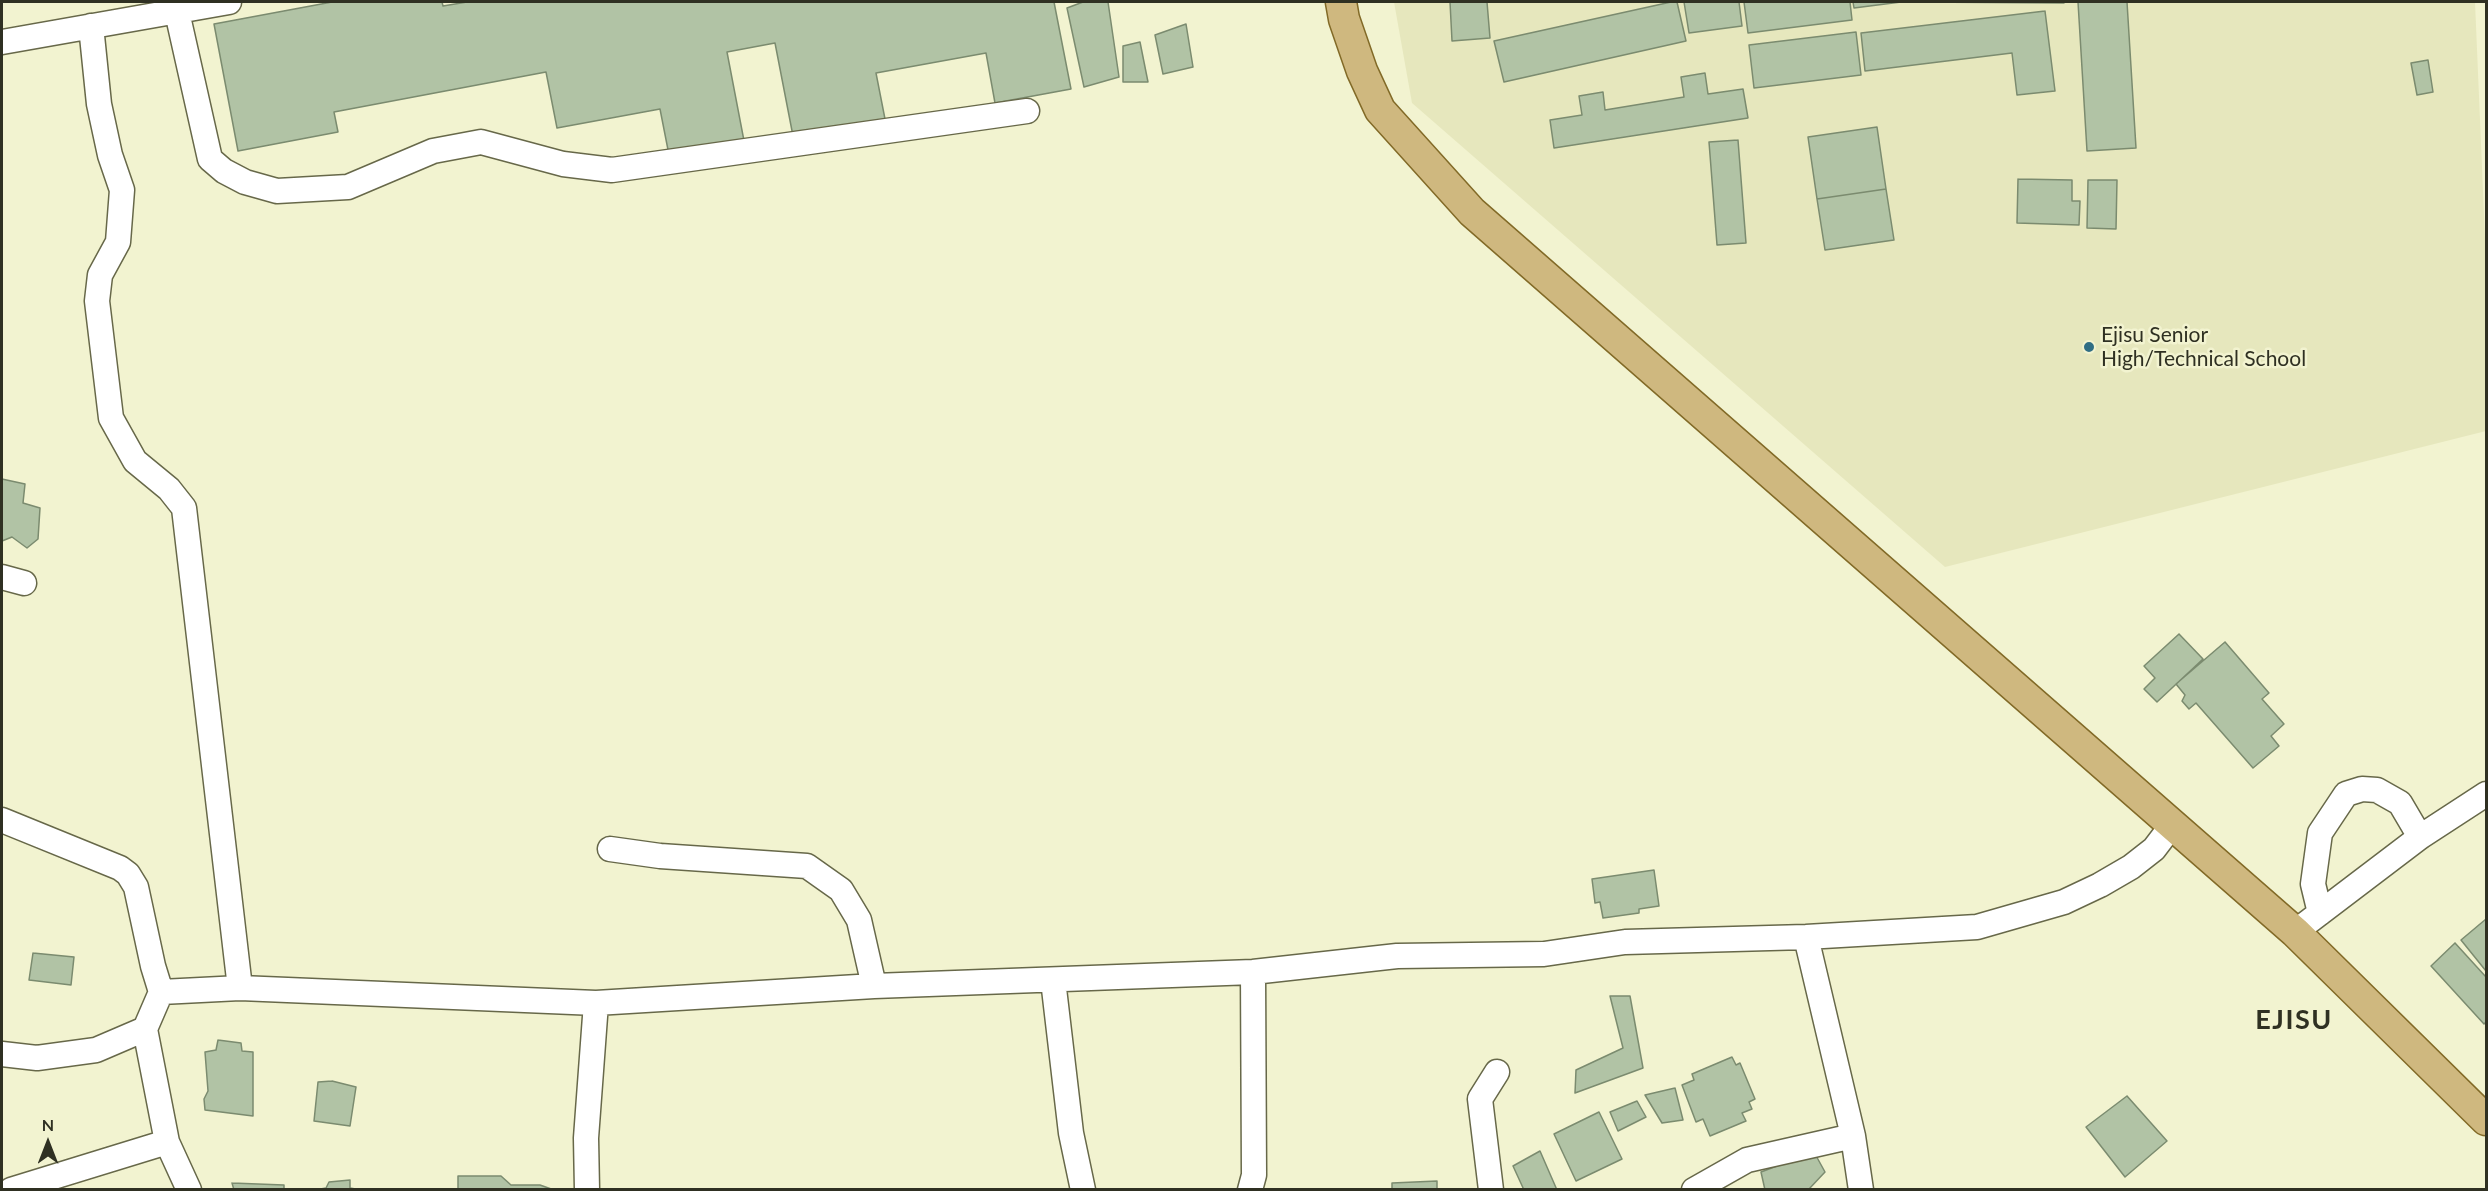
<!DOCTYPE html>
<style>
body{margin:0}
#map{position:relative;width:2488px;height:1191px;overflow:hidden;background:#f2f3d0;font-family:Lato,sans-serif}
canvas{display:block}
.frame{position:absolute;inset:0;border:3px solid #2f3022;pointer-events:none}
.north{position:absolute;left:18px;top:1113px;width:60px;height:60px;-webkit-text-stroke:4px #f2f3d0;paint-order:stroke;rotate:0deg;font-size:16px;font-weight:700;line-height:24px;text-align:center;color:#2f3022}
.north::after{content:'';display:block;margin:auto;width:21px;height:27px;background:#2f3022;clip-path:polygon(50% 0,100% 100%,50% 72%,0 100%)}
</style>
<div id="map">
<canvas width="2488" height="1191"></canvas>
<div class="frame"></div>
<div class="north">N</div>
</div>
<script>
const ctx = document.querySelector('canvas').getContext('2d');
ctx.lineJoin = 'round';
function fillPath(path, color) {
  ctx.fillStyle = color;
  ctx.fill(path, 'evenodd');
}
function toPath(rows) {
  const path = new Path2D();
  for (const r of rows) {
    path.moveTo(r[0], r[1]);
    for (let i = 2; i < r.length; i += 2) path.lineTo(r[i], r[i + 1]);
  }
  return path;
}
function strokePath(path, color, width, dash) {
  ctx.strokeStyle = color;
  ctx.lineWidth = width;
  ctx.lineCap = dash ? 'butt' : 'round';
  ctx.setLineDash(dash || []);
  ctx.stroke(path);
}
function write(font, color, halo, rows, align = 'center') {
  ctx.font = font + ' Lato,sans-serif';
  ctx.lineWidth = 5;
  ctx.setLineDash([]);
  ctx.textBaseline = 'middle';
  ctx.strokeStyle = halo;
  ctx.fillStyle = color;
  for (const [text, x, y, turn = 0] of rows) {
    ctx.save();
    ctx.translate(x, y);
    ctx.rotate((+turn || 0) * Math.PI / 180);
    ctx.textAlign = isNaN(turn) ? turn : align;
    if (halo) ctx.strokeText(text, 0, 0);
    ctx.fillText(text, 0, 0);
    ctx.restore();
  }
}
const built = toPath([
 [1394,2,2475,2,2486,262,2486,431,1945,567,1412,103]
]);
const building = toPath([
 [332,2,442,2,443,6,467,2,1054,2,1071,89,995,103,986,53,876,73,885,119,793,136,775,43,727,52,745,146,670,160,660,109,557,128,546,72,334,112,338,132,238,151,214,24,332,2],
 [1083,2,1108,2,1119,77,1084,87,1067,8,1083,2],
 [1450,2,1487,2,1490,38,1452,41,1450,2],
 [1671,2,1677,2,1686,41,1504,82,1494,41,1671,2],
 [1684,2,1739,2,1742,26,1689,33,1684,2],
 [1744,2,1850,2,1852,20,1748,33,1744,2],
 [1853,2,1901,2,1854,8,1853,2],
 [1914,2,2064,2,2064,3,1914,2],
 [2078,2,2127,2,2136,148,2087,151,2078,2],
 [2045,11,2055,91,2017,95,2012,53,1865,71,1861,33,2045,11],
 [1186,24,1193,67,1163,74,1155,35,1186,24],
 [1856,32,1861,75,1754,88,1749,45,1856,32],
 [1140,42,1148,82,1123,82,1123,46,1140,42],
 [2428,60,2433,92,2417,95,2411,63,2428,60],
 [1705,73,1708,94,1743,89,1748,118,1554,148,1550,120,1582,115,1579,96,1603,92,1605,110,1684,97,1681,77,1705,73],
 [1877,127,1886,189,1817,199,1808,137,1877,127],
 [1738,140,1746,243,1717,245,1709,142,1738,140],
 [2018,179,2072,180,2072,201,2080,201,2079,225,2017,223,2018,179],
 [2088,180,2117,180,2116,229,2087,228,2088,180],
 [1886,189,1894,240,1825,250,1817,199,1886,189],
 [2,479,25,484,23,503,40,508,38,539,27,548,12,537,2,541,2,479],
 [2179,634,2203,659,2157,702,2144,689,2155,678,2144,666,2179,634],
 [2225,642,2269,693,2262,699,2284,724,2271,736,2279,746,2253,768,2196,703,2189,709,2182,701,2185,695,2176,684,2225,642],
 [1654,870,1659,906,1639,909,1639,913,1603,918,1600,902,1595,903,1592,879,1654,870],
 [2486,919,2486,971,2461,940,2486,919],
 [2455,943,2486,977,2486,1022,2484,1024,2431,966,2455,943],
 [33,953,74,957,71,985,29,980,33,953],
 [1610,996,1630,996,1643,1068,1575,1093,1576,1070,1623,1048,1610,996],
 [218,1040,241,1043,242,1051,253,1052,253,1116,205,1110,204,1099,208,1091,205,1052,216,1050,218,1040],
 [1732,1057,1736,1065,1740,1063,1755,1099,1749,1102,1752,1109,1742,1113,1746,1121,1710,1136,1703,1119,1696,1122,1682,1085,1694,1080,1692,1074,1732,1057],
 [332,1081,356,1087,350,1126,314,1121,318,1082,332,1081],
 [1675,1088,1683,1120,1662,1123,1645,1095,1675,1088],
 [2127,1096,2167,1141,2125,1177,2086,1127,2127,1096],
 [1637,1101,1646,1117,1618,1131,1610,1112,1637,1101],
 [1599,1112,1622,1159,1576,1181,1554,1134,1599,1112],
 [1540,1151,1557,1190,1524,1190,1513,1166,1540,1151],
 [1814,1152,1825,1172,1809,1189,1765,1190,1761,1172,1814,1152],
 [458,1176,501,1176,511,1185,540,1185,554,1190,458,1190,458,1176],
 [350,1180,350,1188,361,1190,315,1190,326,1188,329,1182,350,1180],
 [1437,1181,1437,1190,1392,1190,1392,1183,1437,1181],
 [232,1183,284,1185,284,1190,234,1190,232,1183]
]);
const minor = toPath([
 [177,12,210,159,224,171,245,182,277,191,348,187,433,151,481,142,563,164,612,170,1027,111],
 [91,26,99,104,110,155,122,190,118,242,100,275,97,301,111,418,135,461,169,489,184,508,240,988],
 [2,42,229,2],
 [2,577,24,583],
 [2,820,120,868,128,874,136,887,153,966,161,992,145,1029,96,1050,37,1058,2,1054],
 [610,849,660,856,807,866,841,890,859,920,874,986],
 [2320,913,2313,884,2320,833,2346,794,2362,789,2377,790,2400,803,2420,837],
 [2295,932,2420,837,2486,794],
 [1806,937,1853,1136,1861,1190],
 [1053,980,1071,1133,1083,1190],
 [161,992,240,988,596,1003,874,986,1253,972,1397,956,1544,954,1625,942,1806,937,1977,927,2064,902,2100,885,2131,867,2154,849,2173,824],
 [145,1029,167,1142,189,1190],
 [11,1190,167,1142],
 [587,1190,586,1138,596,1003],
 [1250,1190,1254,1175,1253,972],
 [1491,1190,1480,1099,1497,1072],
 [1694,1190,1747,1160,1853,1136]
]);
const major = toPath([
 [1341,2,1344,19,1362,71,1380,110,1472,212,2295,932,2486,1120]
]);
const markers = [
 [2089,347,6,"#306e84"]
];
const poiNames = [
 ["Ejisu Senior",2101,335],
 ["High/Technical School",2101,359]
];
const districtNames = [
 ["EJISU",2294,1020]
];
fillPath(built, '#e6e7bd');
fillPath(building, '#b1c3a5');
strokePath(building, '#7b8b6f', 1.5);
strokePath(minor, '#676849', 27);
strokePath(major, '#826a27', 33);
strokePath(minor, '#fff', 24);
strokePath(major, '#cfb87f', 30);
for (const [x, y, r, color] of markers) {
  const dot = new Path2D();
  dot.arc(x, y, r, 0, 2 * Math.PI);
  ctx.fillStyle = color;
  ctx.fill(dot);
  strokePath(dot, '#f2f3d0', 2);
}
write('21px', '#2f3022', '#f2f3d0', poiNames, 'left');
ctx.letterSpacing = '1.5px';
write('bold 27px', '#2f3022', '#f2f3d0', districtNames);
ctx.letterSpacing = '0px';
</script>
